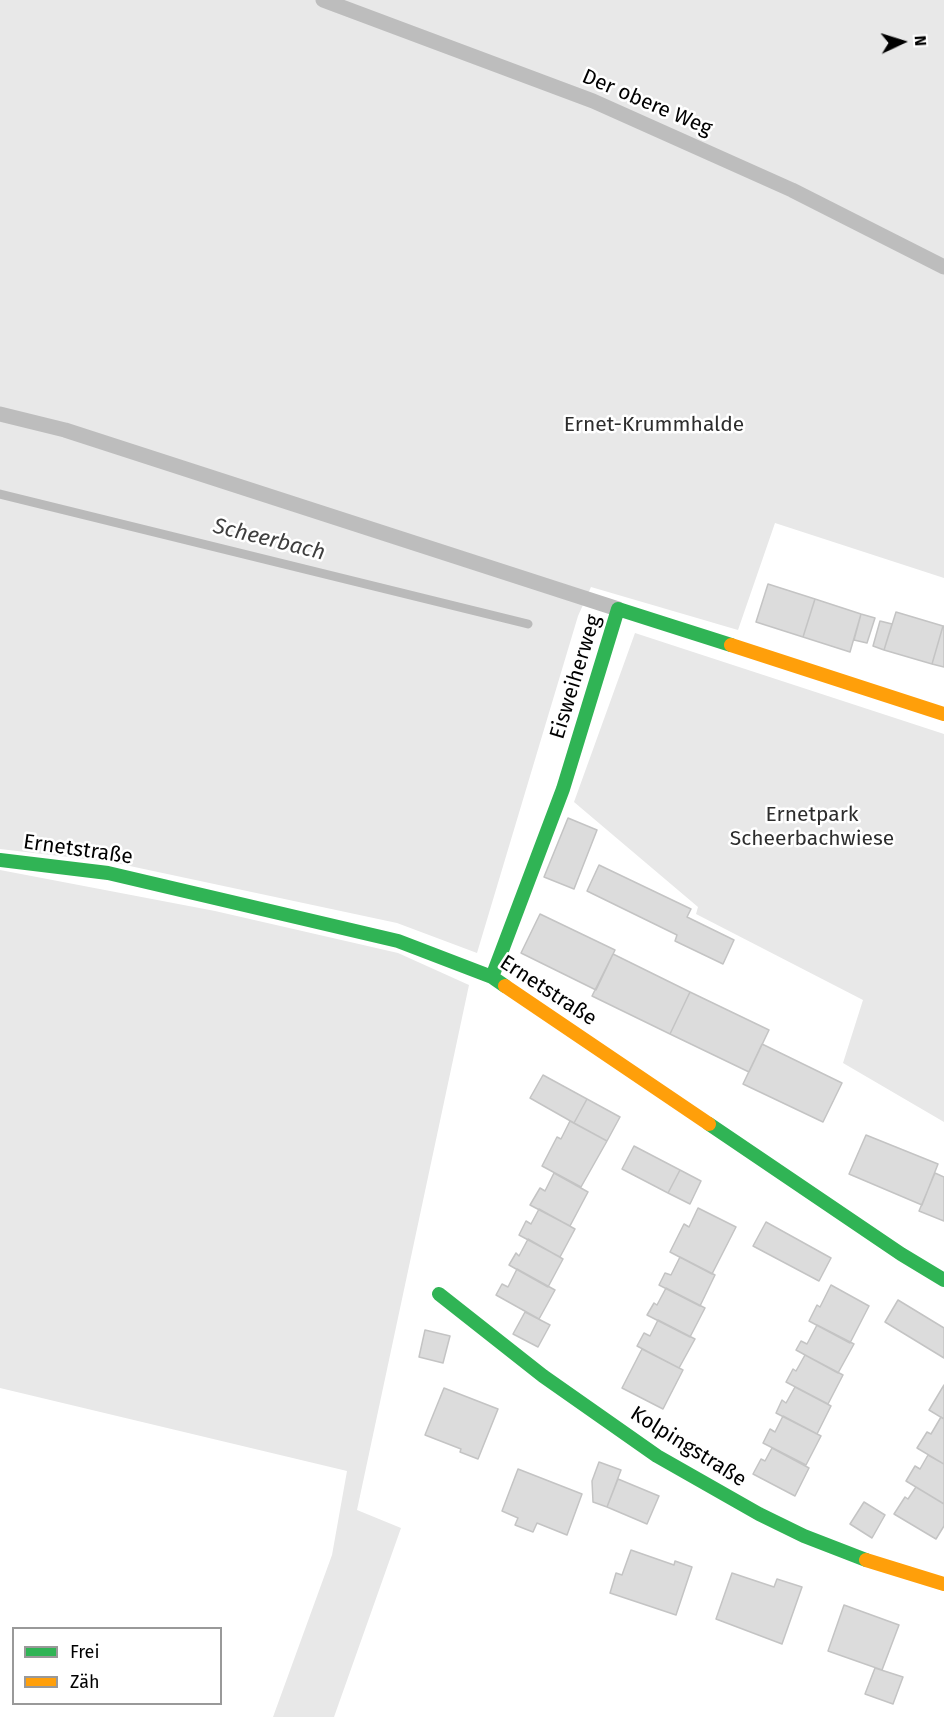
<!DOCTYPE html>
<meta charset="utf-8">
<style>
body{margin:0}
#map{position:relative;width:944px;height:1717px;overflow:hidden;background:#fff;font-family:"Fira Sans",sans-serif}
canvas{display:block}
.legend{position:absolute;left:12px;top:1627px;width:210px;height:78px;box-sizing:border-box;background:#fff;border:2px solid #999;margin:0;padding:8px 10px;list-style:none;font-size:18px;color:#000}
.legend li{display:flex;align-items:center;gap:12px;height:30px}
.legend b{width:30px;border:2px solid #999}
.north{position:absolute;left:872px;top:12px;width:60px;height:60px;-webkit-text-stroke:4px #fff;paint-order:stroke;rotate:86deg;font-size:16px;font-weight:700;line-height:24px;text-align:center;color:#000}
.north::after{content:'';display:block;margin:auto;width:21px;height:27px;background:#000;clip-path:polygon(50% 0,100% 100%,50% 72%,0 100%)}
</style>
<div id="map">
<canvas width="944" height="1717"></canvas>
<ul class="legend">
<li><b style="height:8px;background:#30b455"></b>Frei</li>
<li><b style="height:8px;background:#ff9f0a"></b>Zäh</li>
</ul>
<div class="north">N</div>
</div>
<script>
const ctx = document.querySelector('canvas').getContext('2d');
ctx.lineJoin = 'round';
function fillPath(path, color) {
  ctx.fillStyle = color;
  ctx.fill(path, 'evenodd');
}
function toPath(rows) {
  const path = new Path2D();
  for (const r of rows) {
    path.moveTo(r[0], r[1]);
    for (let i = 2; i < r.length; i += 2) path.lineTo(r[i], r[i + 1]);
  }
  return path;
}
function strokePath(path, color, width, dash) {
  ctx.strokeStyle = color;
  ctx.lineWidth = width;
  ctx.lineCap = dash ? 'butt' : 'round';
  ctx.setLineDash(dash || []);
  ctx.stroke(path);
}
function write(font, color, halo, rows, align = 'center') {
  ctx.font = font + ' "Fira Sans",sans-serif';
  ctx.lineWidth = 5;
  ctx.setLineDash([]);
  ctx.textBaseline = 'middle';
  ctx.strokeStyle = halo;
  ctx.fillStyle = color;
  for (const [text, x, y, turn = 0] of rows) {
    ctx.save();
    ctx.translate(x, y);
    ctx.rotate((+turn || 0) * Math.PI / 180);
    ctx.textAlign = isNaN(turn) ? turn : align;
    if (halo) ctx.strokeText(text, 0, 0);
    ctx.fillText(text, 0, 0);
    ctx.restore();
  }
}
const green = toPath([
 [0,0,944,0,944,578,775,523,738,630,591,587,578,616,477,953,397,923,111,862,0,849],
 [635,633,944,734,944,1122,843,1063,863,1000,696,914,698,907,574,802],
 [0,870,215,911,398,953,469,985,357,1510,401,1528,334,1717,273,1717,332,1555,347,1471,0,1388]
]);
const stream = toPath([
 [0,494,528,624]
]);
const building = toPath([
 [768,584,815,599,803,637,756,622,768,584],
 [815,599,861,614,850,652,803,637,815,599],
 [896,612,943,626,932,664,884,650,896,612],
 [861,614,875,618,867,643,854,640,861,614],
 [880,621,892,624,884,650,873,646,880,621],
 [943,626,944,626,944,667,932,664,943,626],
 [568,818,597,830,574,889,544,877,568,818],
 [599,865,691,909,687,917,734,940,723,964,675,941,677,935,587,891,599,865],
 [540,914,615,950,596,990,521,953,540,914],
 [613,954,690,992,670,1034,592,996,613,954],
 [690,992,769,1030,749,1072,670,1034,690,992],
 [762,1044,842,1083,823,1122,743,1084,762,1044],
 [543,1075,587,1099,574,1123,530,1098,543,1075],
 [587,1099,620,1117,607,1141,574,1123,587,1099],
 [570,1121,607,1141,581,1187,542,1166,557,1137,561,1139,570,1121],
 [866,1135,938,1164,922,1205,849,1174,866,1135],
 [634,1146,680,1170,668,1193,622,1169,634,1146],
 [680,1170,701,1181,690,1204,668,1193,680,1170],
 [554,1173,588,1192,570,1226,530,1205,540,1188,545,1191,554,1173],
 [935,1173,944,1177,944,1221,919,1211,935,1173],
 [698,1208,736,1227,712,1274,670,1252,684,1224,689,1227,698,1208],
 [539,1209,575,1229,560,1257,519,1235,526,1221,531,1224,539,1209],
 [766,1222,831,1258,819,1281,753,1246,766,1222],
 [528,1239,563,1259,548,1287,509,1265,516,1253,519,1256,528,1239],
 [680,1257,715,1275,700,1306,659,1285,665,1273,671,1275,680,1257],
 [517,1269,555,1290,539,1319,496,1295,502,1284,508,1287,517,1269],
 [831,1285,869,1306,850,1343,809,1321,817,1305,820,1307,831,1285],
 [666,1288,705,1308,690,1337,647,1315,654,1303,657,1305,666,1288],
 [898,1300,944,1328,944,1358,885,1322,898,1300],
 [525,1312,550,1325,538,1347,513,1334,525,1312],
 [658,1320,695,1339,679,1368,637,1346,644,1333,650,1336,658,1320],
 [817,1325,854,1344,838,1373,796,1350,801,1341,807,1344,817,1325],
 [425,1330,450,1336,443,1363,419,1357,425,1330],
 [642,1349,683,1370,663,1409,622,1388,642,1349],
 [805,1355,843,1375,828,1404,786,1382,793,1369,796,1371,805,1355],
 [944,1385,944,1419,929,1410,944,1385],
 [795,1387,831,1406,817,1434,776,1413,782,1400,786,1403,795,1387],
 [444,1388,498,1409,478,1459,460,1452,461,1449,425,1435,444,1388],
 [783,1416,821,1436,806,1465,763,1443,770,1429,775,1432,783,1416],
 [941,1417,944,1419,944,1464,917,1448,927,1432,931,1434,941,1417],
 [772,1448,809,1468,795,1496,753,1474,761,1459,765,1461,772,1448],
 [928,1455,944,1464,944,1504,906,1481,915,1466,920,1469,928,1455],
 [599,1462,621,1470,607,1507,593,1502,592,1481,599,1462],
 [518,1469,582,1494,567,1535,537,1523,533,1532,515,1525,518,1518,502,1511,518,1469],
 [618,1479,659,1496,647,1524,607,1507,618,1479],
 [916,1487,944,1504,944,1526,936,1539,894,1514,905,1497,908,1499,916,1487],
 [864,1502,885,1515,872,1538,850,1524,864,1502],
 [631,1550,674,1565,675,1561,692,1567,676,1615,610,1593,616,1573,622,1575,631,1550],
 [732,1573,774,1587,777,1579,802,1587,782,1644,716,1619,732,1573],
 [844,1605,899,1625,882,1670,828,1651,844,1605],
 [875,1668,903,1677,893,1704,865,1694,875,1668]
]);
const lane = toPath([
 [323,0,593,101,792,190,944,267],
 [0,414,65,430,618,609]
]);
const fast = toPath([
 [0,860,108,873,398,941,492,977,505,986],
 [492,977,563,789,618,609,731,645],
 [709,1124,901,1254,944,1280],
 [439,1294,543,1376,657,1456,759,1514,804,1536,866,1560]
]);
const slow = toPath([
 [731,645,944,714],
 [505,986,709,1124],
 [866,1560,944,1584]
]);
const streetNames = [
 ["Der obere Weg",647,103,23],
 ["Eisweiherweg",576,677,-73],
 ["Ernetstraße",78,850,8],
 ["Ernetstraße",548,991,33],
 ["Kolpingstraße",688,1447,32]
];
const parkNames = [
 ["Ernet-Krummhalde",654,425],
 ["Ernetpark",812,815],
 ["Scheerbachwiese",812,839]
];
const waterNames = [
 ["Scheerbach",269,540,14]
];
fillPath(green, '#e8e8e8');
strokePath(stream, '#bababa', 9);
fillPath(building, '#dcdcdc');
strokePath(building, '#c4c4c4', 1.5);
strokePath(lane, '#bdbdbd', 15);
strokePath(fast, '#30b455', 14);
strokePath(slow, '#ff9f0a', 14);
write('21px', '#000', '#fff', streetNames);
write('21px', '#2d2d2d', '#fff', parkNames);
write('italic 22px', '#3e3e3e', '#fff', waterNames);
</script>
